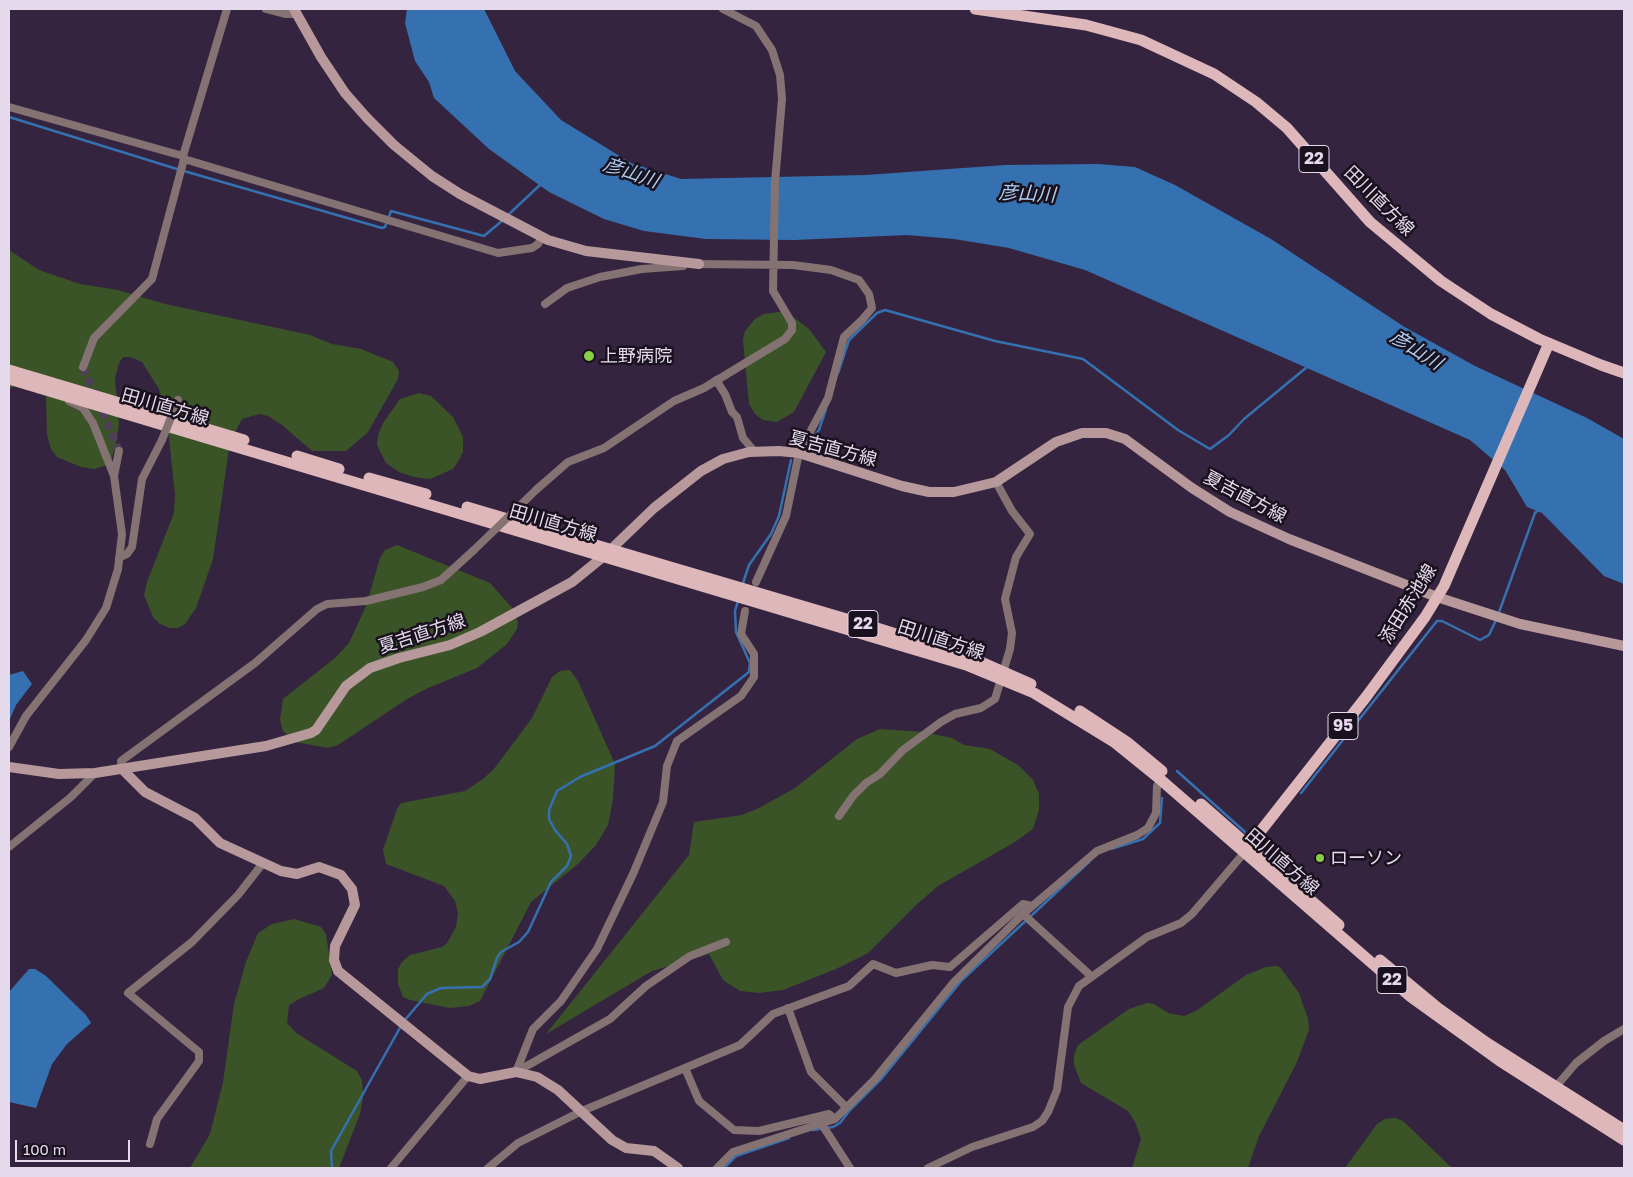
<!DOCTYPE html>
<meta charset="utf-8">
<style>
body{margin:0}
#map{position:relative;width:1633px;height:1177px;overflow:hidden;background:#35243f;font-family:"Golos Text",sans-serif}
canvas{display:block}
.frame{position:absolute;inset:0;border:10px solid #e5daec;pointer-events:none}
.scale{position:absolute;left:15px;top:1140px;width:115px;height:22px;box-sizing:border-box;border:2px solid #e5daec;border-top:0;padding-left:6px;font-size:15px;line-height:18px;white-space:nowrap;color:#e5daec;-webkit-text-stroke:4px #19111d;paint-order:stroke}
</style>
<div id="map">
<canvas width="1633" height="1177"></canvas>
<div class="frame"></div>
<div class="scale">100 m</div>
</div>
<script>
const ctx = document.querySelector('canvas').getContext('2d');
ctx.lineJoin = 'round';
function fillPath(path, color) {
  ctx.fillStyle = color;
  ctx.fill(path, 'evenodd');
}
function toPath(rows) {
  const path = new Path2D();
  for (const r of rows) {
    path.moveTo(r[0], r[1]);
    for (let i = 2; i < r.length; i += 2) path.lineTo(r[i], r[i + 1]);
  }
  return path;
}
function strokePath(path, color, width, dash) {
  ctx.strokeStyle = color;
  ctx.lineWidth = width;
  ctx.lineCap = dash ? 'butt' : 'round';
  ctx.setLineDash(dash || []);
  ctx.stroke(path);
}
function write(font, color, halo, rows, align = 'center') {
  ctx.font = font + ' "Golos Text","Noto Sans JP",sans-serif';
  ctx.lineWidth = 5;
  ctx.setLineDash([]);
  ctx.textBaseline = 'middle';
  ctx.strokeStyle = halo;
  ctx.fillStyle = color;
  for (const [text, x, y, turn = 0] of rows) {
    ctx.save();
    ctx.translate(x, y);
    ctx.rotate((+turn || 0) * Math.PI / 180);
    ctx.textAlign = isNaN(turn) ? turn : align;
    if (halo) ctx.strokeText(text, 0, 0);
    ctx.fillText(text, 0, 0);
    ctx.restore();
  }
}
const green = toPath([
 [9,250,39,270,80,284,118,290,165,304,310,335,332,344,361,349,393,362,399,371,398,379,368,432,346,451,312,451,282,425,268,416,259,414,242,419,230,442,213,559,196,608,185,624,178,628,170,628,160,624,153,617,144,595,147,582,174,513,175,495,167,419,159,389,142,362,130,357,123,357,119,363,115,378,119,424,116,444,110,464,95,469,81,467,57,457,51,449,47,435,46,396,15,385,9,390],
 [779,312,788,313,809,329,826,352,794,412,777,422,763,420,755,414,749,404,743,340,745,331,755,319,764,314],
 [419,393,431,396,453,417,463,437,463,452,459,460,453,469,430,479,414,477,399,472,386,463,377,445,378,435,383,423,400,399],
 [397,545,490,583,514,610,518,622,517,629,507,644,477,668,428,688,407,699,338,745,328,748,295,742,283,731,280,720,283,699,335,658,349,643,366,606,380,558,385,550],
 [570,670,578,681,615,764,613,799,608,825,596,845,578,864,531,902,480,1001,469,1006,450,1008,410,1000,403,997,398,984,398,969,402,962,410,955,442,947,447,943,456,927,458,913,455,901,444,886,386,864,383,850,397,809,401,803,465,791,483,779,494,769,532,718,552,677,560,671],
 [880,729,924,732,952,738,964,745,990,749,1018,765,1033,780,1039,794,1039,810,1033,829,1015,842,938,886,916,905,868,953,836,969,783,990,759,993,740,991,723,980,709,954,652,971,546,1034,689,855,694,822,742,815,759,808,795,788,857,739],
 [294,919,321,927,326,934,332,975,324,988,299,999,289,1005,287,1023,296,1033,357,1071,362,1080,363,1098,360,1114,339,1168,190,1168,210,1134,223,1082,234,1004,246,962,258,933,272,924],
 [1276,966,1280,967,1299,993,1308,1019,1309,1030,1296,1064,1259,1136,1248,1168,1132,1168,1141,1139,1135,1122,1128,1111,1081,1083,1074,1065,1074,1055,1078,1045,1129,1009,1147,1003,1154,1004,1168,1013,1184,1016,1196,1011,1246,975,1266,967],
 [1395,1118,1403,1121,1452,1168,1345,1168,1377,1124,1385,1119]
]);
const water = toPath([
 [407,9,484,9,515,71,561,120,631,163,681,179,866,175,1005,165,1098,164,1135,167,1175,185,1271,239,1403,326,1475,366,1587,418,1624,439,1624,584,1604,576,1542,513,1527,507,1505,470,1470,440,1085,270,1009,248,954,239,907,235,795,240,706,239,644,231,604,219,549,192,489,149,434,98,429,82,415,61,405,23],
 [23,671,32,684,16,705,9,721,9,675],
 [29,969,35,969,46,976,86,1015,91,1023,67,1044,52,1064,36,1108,9,1102,9,992]
]);
const stream = toPath([
 [9,117,177,169,382,228,385,227,391,211,484,236,503,220],
 [507,216,541,184],
 [838,373,849,340,877,313,885,310,995,341,1083,359,1178,430,1210,449,1229,435,1244,419,1307,367],
 [807,445,819,430,826,409],
 [742,586,749,565,771,534,779,516,791,460],
 [1498,615,1535,513,1539,509],
 [1177,771,1245,832],
 [1301,793,1437,621,1442,621,1480,640,1489,635,1496,620],
 [1111,849,1143,839,1160,823,1162,798],
 [404,1021,427,994,441,988,482,987,490,979,497,958,501,952,519,942,528,932,551,882,567,866,571,856,567,844,555,830,549,819,549,810,557,791,580,777,655,746,749,672,750,663,736,632,735,611,738,601],
 [813,1130,833,1127,840,1123,850,1110,882,1078,962,980,1089,862],
 [332,1168,331,1151,401,1026],
 [724,1168,736,1156,789,1138]
]);
const streetTunnel = toPath([
 [83,367,119,451]
]);
const street = toPath([
 [266,9,285,14,296,14],
 [9,107,183,156],
 [184,159,498,253,532,248,538,244,542,237],
 [694,264,793,265,831,270,859,280,869,294,872,308,862,320,844,337,828,398,799,453,786,516,756,582],
 [545,304,567,288,600,277,642,269,683,266],
 [83,367,94,338,152,279,184,159,183,156,227,9],
 [716,380,725,394,732,412,737,417,743,438,754,451],
 [114,476,119,451],
 [537,489,568,462,604,448,674,401,704,388,785,339,792,330,792,323,773,291,775,182,782,99,780,75,772,50,756,26,723,9],
 [119,558,127,554,132,547,142,479,162,440],
 [9,747,26,716,86,640,106,608,118,569,122,534,114,476,93,423,83,408,69,401],
 [122,769,121,761,255,663,317,609,327,604,366,601,423,587,441,580,474,550],
 [839,816,853,796,866,783,880,774,903,750,941,722,955,714,981,708,995,699,1010,649,1012,633,1005,599,1016,557,1030,534,1012,511,996,482],
 [9,847,71,797,95,773],
 [1023,914,1091,976],
 [788,1008,811,1072,846,1107],
 [685,1068,699,1101,734,1130,759,1131,829,1114,835,1119],
 [516,1072,533,1029,561,1001,597,949,633,874,663,802,667,766,677,741,741,696,754,677,754,654,741,634,745,611],
 [516,1072,610,1019,646,986,690,956,726,942],
 [1553,1090,1576,1063,1604,1041,1624,1029],
 [821,1123,850,1168],
 [150,1144,157,1119,199,1061,199,1052,128,993,192,942,238,895,263,863],
 [391,1168,468,1076],
 [488,1168,518,1143,582,1111,740,1045,773,1014,849,986,873,964,896,973,932,965,950,967,1023,904,1032,906],
 [717,1168,733,1152,835,1119,875,1079,954,982,1023,914,1097,851,1137,835,1148,828,1156,813,1157,786,1161,780],
 [928,1168,972,1147,1033,1127,1042,1121,1048,1112,1057,1090,1068,1007,1079,986,1147,937,1181,923,1192,914,1244,853]
]);
const secondary = toPath([
 [294,9,321,57,345,93,367,118,394,145,432,176,460,194,548,240,586,251,699,264],
 [9,767,59,774,95,773,266,746,311,733,316,730,346,686,370,668,399,658,450,645,480,632,572,582,604,556,654,508,701,471,723,459,749,452,779,451,799,453,902,486,929,492,954,492,996,482,1056,442,1082,433,1106,433,1125,439,1192,488,1230,512,1289,539,1437,597,1520,624,1624,646],
 [122,769,145,792,195,818,220,843,281,871,297,874,319,867,341,875,352,889,355,905,335,946,334,960,338,971,468,1076,480,1079,516,1072,537,1077,558,1090,612,1140,626,1148,654,1151,678,1168]
]);
const primary = toPath([
 [975,9,1086,25,1141,40,1214,74,1256,102,1287,128,1370,222,1441,281,1491,314,1539,339,1601,365,1624,373],
 [9,370,244,440],
 [9,379,966,665,1034,693,1114,742,1161,780,1411,997,1500,1061,1624,1140],
 [297,456,339,469],
 [369,478,426,494],
 [467,507,877,628,972,658,1031,684],
 [1080,711,1127,742,1162,771],
 [1201,804,1339,925],
 [1245,851,1366,697,1425,617,1444,586,1549,343],
 [1380,960,1438,1008,1487,1043,1624,1130]
]);
const streetBridge = toPath([
 [162,440,178,400],
 [474,550,537,489]
]);
const markers = [
 [589,356,6,"#8ace47"],
 [1320,858,5,"#8ace47"]
];
const shields = [
 [1314,159,30],
 [863,624,30],
 [1343,726,30],
 [1392,980,30]
];
const shieldNames = [
 ["22",1314,159],
 ["22",863,624],
 ["95",1343,726],
 ["22",1392,980]
];
const streetNames = [
 ["田川直方線",1379,201,45],
 ["田川直方線",165,407,16],
 ["夏吉直方線",833,449,15],
 ["夏吉直方線",1245,497,28],
 ["田川直方線",553,523,16],
 ["添田赤池線",1408,604,-58],
 ["夏吉直方線",422,634,-18],
 ["田川直方線",941,640,18],
 ["田川直方線",1282,862,41]
];
const poiNames = [
 ["上野病院",600,356],
 ["ローソン",1330,858]
];
const waterNames = [
 ["彦山川",631,173,19],
 ["彦山川",1027,194,3],
 ["彦山川",1416,350,32]
];
fillPath(green, '#3b5427');
fillPath(water, '#3571b0');
strokePath(stream, '#3571b0', 2.5);
strokePath(streetTunnel, '#4f3f59', 8, [8, 4]);
strokePath(street, '#857273', 8);
strokePath(secondary, '#b7999b', 10);
strokePath(primary, '#deb7ba', 11);
strokePath(streetBridge, '#857273', 8);
for (const [x, y, r, color] of markers) {
  const dot = new Path2D();
  dot.arc(x, y, r, 0, 2 * Math.PI);
  ctx.fillStyle = color;
  ctx.fill(dot);
  strokePath(dot, '#19111d', 2);
}
for (const [x, y, w] of shields) {
  const box = new Path2D();
  box.roundRect(x - w / 2, y - 13.5, w, 27, 4);
  ctx.fillStyle = '#19111d';
  ctx.fill(box);
  strokePath(box, '#e5daec', 1);
}
write('bold 16px', '#e5daec', null, shieldNames);
write('18px', '#e5daec', '#19111d', streetNames);
write('18px', '#e5daec', '#19111d', poiNames, 'left');
write('italic 19px', '#afcdf1', '#19111d', waterNames);
</script>
